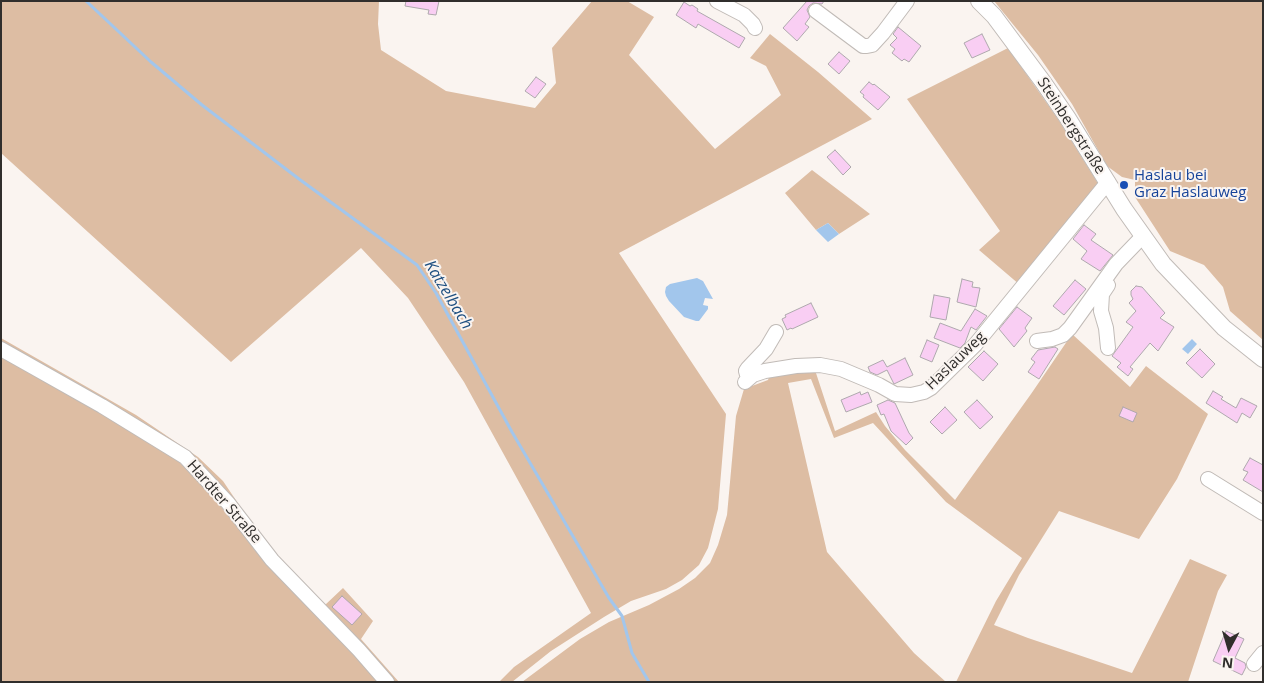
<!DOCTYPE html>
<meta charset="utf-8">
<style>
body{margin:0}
#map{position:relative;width:1264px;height:683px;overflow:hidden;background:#faf4f0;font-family:"Open Sans",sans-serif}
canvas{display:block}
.frame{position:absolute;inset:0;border:2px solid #302e2c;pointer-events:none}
.north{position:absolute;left:1204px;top:623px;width:50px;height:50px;-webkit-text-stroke:4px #faf4f0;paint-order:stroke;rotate:186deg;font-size:14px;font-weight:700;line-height:20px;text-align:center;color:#302e2c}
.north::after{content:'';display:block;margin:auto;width:18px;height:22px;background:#302e2c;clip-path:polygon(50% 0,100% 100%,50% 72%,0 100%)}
</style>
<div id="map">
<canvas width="1264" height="683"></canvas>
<div class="frame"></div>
<div class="north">N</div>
</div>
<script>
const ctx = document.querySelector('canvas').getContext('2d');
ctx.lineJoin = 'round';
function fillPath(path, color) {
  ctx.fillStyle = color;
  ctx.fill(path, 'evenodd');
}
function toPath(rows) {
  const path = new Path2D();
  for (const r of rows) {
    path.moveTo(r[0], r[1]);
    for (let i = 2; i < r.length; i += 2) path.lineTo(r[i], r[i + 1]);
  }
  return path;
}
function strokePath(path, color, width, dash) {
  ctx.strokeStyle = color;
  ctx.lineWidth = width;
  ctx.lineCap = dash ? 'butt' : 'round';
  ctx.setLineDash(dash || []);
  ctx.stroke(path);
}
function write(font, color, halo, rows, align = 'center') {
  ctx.font = font + ' "Open Sans",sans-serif';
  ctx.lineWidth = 4;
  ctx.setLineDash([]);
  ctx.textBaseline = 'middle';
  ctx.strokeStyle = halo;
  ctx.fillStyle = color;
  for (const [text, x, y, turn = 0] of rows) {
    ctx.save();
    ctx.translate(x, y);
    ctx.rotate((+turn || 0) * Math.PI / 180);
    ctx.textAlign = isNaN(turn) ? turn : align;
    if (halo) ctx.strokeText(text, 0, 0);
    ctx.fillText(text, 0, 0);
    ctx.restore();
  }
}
const green = toPath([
 [1,1,379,1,378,24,381,50,446,91,535,108,556,83,552,48,592,1,627,1,654,17,629,55,715,149,781,95,766,66,750,58,770,34,818,72,872,119,619,253,726,414,718,509,708,548,699,565,682,580,666,589,631,601,604,617,551,651,512,682,499,682,514,667,591,613,464,382,408,298,361,248,231,362,1,153],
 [994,1,1263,1,1263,340,1230,311,1223,287,1204,265,1170,251,1135,197,1135,180,1122,177,1107,166,1072,104,1038,55],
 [1008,48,1058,119,1099,185,1020,285,979,250,1000,231,907,99],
 [812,170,870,214,839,234,828,223,816,230,785,193],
 [1072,334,1130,387,1146,366,1208,414,1177,479,1139,539,1059,511,1019,575,994,625,1028,638,1132,673,1190,559,1227,575,1218,591,1188,682,956,682,996,601,1022,558,946,502,873,423,834,438,811,379,788,383,827,552,914,653,946,682,522,682,580,639,609,622,649,605,679,589,695,578,710,563,718,545,727,515,736,416,744,389,768,380,771,372,815,370,835,431,876,412,885,426,905,450,955,500,1031,394],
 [1,338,136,415,198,457,223,481,266,545,299,581,325,605,343,588,373,621,361,639,399,682,392,682,349,633,284,570,227,498,198,467,175,447,112,406,54,372,1,345],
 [1,355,136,432,179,462,208,491,237,526,380,682,1,682]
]);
const water = toPath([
 [828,223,839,234,828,242,816,230],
 [697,278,703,281,713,299,705,298,703,305,708,306,708,309,699,321,696,321,684,317,669,301,666,296,665,292,666,287,670,284],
 [1192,339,1197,344,1188,354,1182,349]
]);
const stream = toPath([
 [86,1,151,62,202,105,299,179,417,265,436,293,512,432,609,598,622,616,632,653,649,682]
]);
const building = toPath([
 [406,1,439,1,436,15,428,14,429,10,405,6,406,1],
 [807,1,824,1,822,4,813,3,809,6,807,10,810,17,805,24,809,27,797,41,783,28,807,1],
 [684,2,690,6,692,5,698,9,697,11,745,38,739,48,698,24,696,28,676,15,684,2],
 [898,27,921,46,909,62,904,59,902,61,892,53,895,49,890,45,897,38,893,34,898,27],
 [982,34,990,50,972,58,964,43,982,34],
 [839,52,850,61,839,74,828,64,839,52],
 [536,77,546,84,535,98,525,91,536,77],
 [869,82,873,85,874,84,890,97,878,110,863,97,864,95,860,92,869,82],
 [835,150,851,167,843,175,827,157,835,150],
 [1084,225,1096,234,1091,240,1113,255,1100,271,1081,259,1087,251,1073,239,1084,225],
 [962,279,973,282,972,287,980,288,976,307,957,302,962,279],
 [1075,280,1086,289,1064,315,1053,306,1075,280],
 [1136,286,1142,287,1165,313,1160,318,1174,327,1158,351,1150,343,1130,367,1133,369,1128,376,1117,367,1121,363,1112,356,1133,327,1126,322,1136,311,1129,303,1133,299,1131,295,1131,291,1136,286],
 [934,295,950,298,946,320,930,317,934,295],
 [811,303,818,317,792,329,791,328,787,330,782,319,786,317,785,315,811,303],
 [1017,307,1032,318,1025,328,1027,331,1014,347,999,329,1017,307],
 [975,309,987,316,976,330,971,327,965,343,960,348,934,338,940,323,961,331,975,309],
 [927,340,939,345,932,362,920,357,927,340],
 [1055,347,1058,349,1039,379,1028,372,1035,362,1031,359,1038,350,1055,347],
 [1200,349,1215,364,1202,378,1186,363,1200,349],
 [984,351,998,364,983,381,968,367,984,351],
 [905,358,913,375,894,384,887,370,877,375,870,372,868,367,883,360,887,367,905,358],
 [1213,391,1223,397,1221,399,1236,408,1241,398,1257,406,1250,418,1242,413,1237,423,1206,403,1213,391],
 [860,392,861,395,868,392,872,402,846,412,841,400,860,392],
 [888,400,895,403,909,433,913,438,906,445,891,431,884,414,881,415,877,405,888,400],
 [977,400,993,417,980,429,964,412,977,400],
 [945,407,957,420,942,434,930,422,945,407],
 [1123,407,1137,413,1133,422,1119,416,1123,407],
 [1250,458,1263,465,1263,492,1243,480,1248,472,1243,470,1250,458],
 [342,596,362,614,352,625,332,607,342,596],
 [1226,631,1244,639,1235,658,1245,663,1246,667,1242,675,1213,661,1226,631]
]);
const minor = toPath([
 [717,1,744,15,753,24,755,28],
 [816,11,863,46,867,46,872,45,883,33,907,1],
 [1108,285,1102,294,1101,311,1106,328,1108,348],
 [1037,341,1052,339,1063,335,1070,328,1116,264,1143,236],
 [1,349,102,406,185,457,228,503,272,560,359,650,387,682],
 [748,378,746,371,748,368,766,349,776,332],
 [745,382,753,375,765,371,796,366,820,365,841,369,879,385,895,394,911,395,924,392,931,388,975,345,1108,182],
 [1208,479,1263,513],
 [1254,664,1263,653]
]);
const major = toPath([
 [979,1,994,16,1043,82,1067,117,1124,209,1163,264,1224,328,1263,359]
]);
const markers = [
 [1124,185,5,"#1a4fb4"]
];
const streetNames = [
 ["Steinbergstraße",1071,126,57],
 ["Haslauweg",956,361,-44],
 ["Hardter Straße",224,502,49]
];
const transitNames = [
 ["Haslau bei",1134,176],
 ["Graz Haslauweg",1134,193]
];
const waterNames = [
 ["Katzelbach",448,295,59]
];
fillPath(green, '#ddbda3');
fillPath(water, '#a2c6ec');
strokePath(stream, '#a2c6ec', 3);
fillPath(building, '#f9cef3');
strokePath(building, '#aea8ad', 1);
strokePath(minor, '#c1bbb7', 16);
strokePath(major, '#c1bbb7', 18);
strokePath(minor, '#fff', 14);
strokePath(major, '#fff', 16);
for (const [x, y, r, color] of markers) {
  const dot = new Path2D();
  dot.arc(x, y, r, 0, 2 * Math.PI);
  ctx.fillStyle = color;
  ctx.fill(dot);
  strokePath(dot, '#faf4f0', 2);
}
write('15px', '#302e2c', '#faf4f0', streetNames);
write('15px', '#164399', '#faf4f0', transitNames, 'left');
write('italic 16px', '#1e4f80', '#faf4f0', waterNames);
</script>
